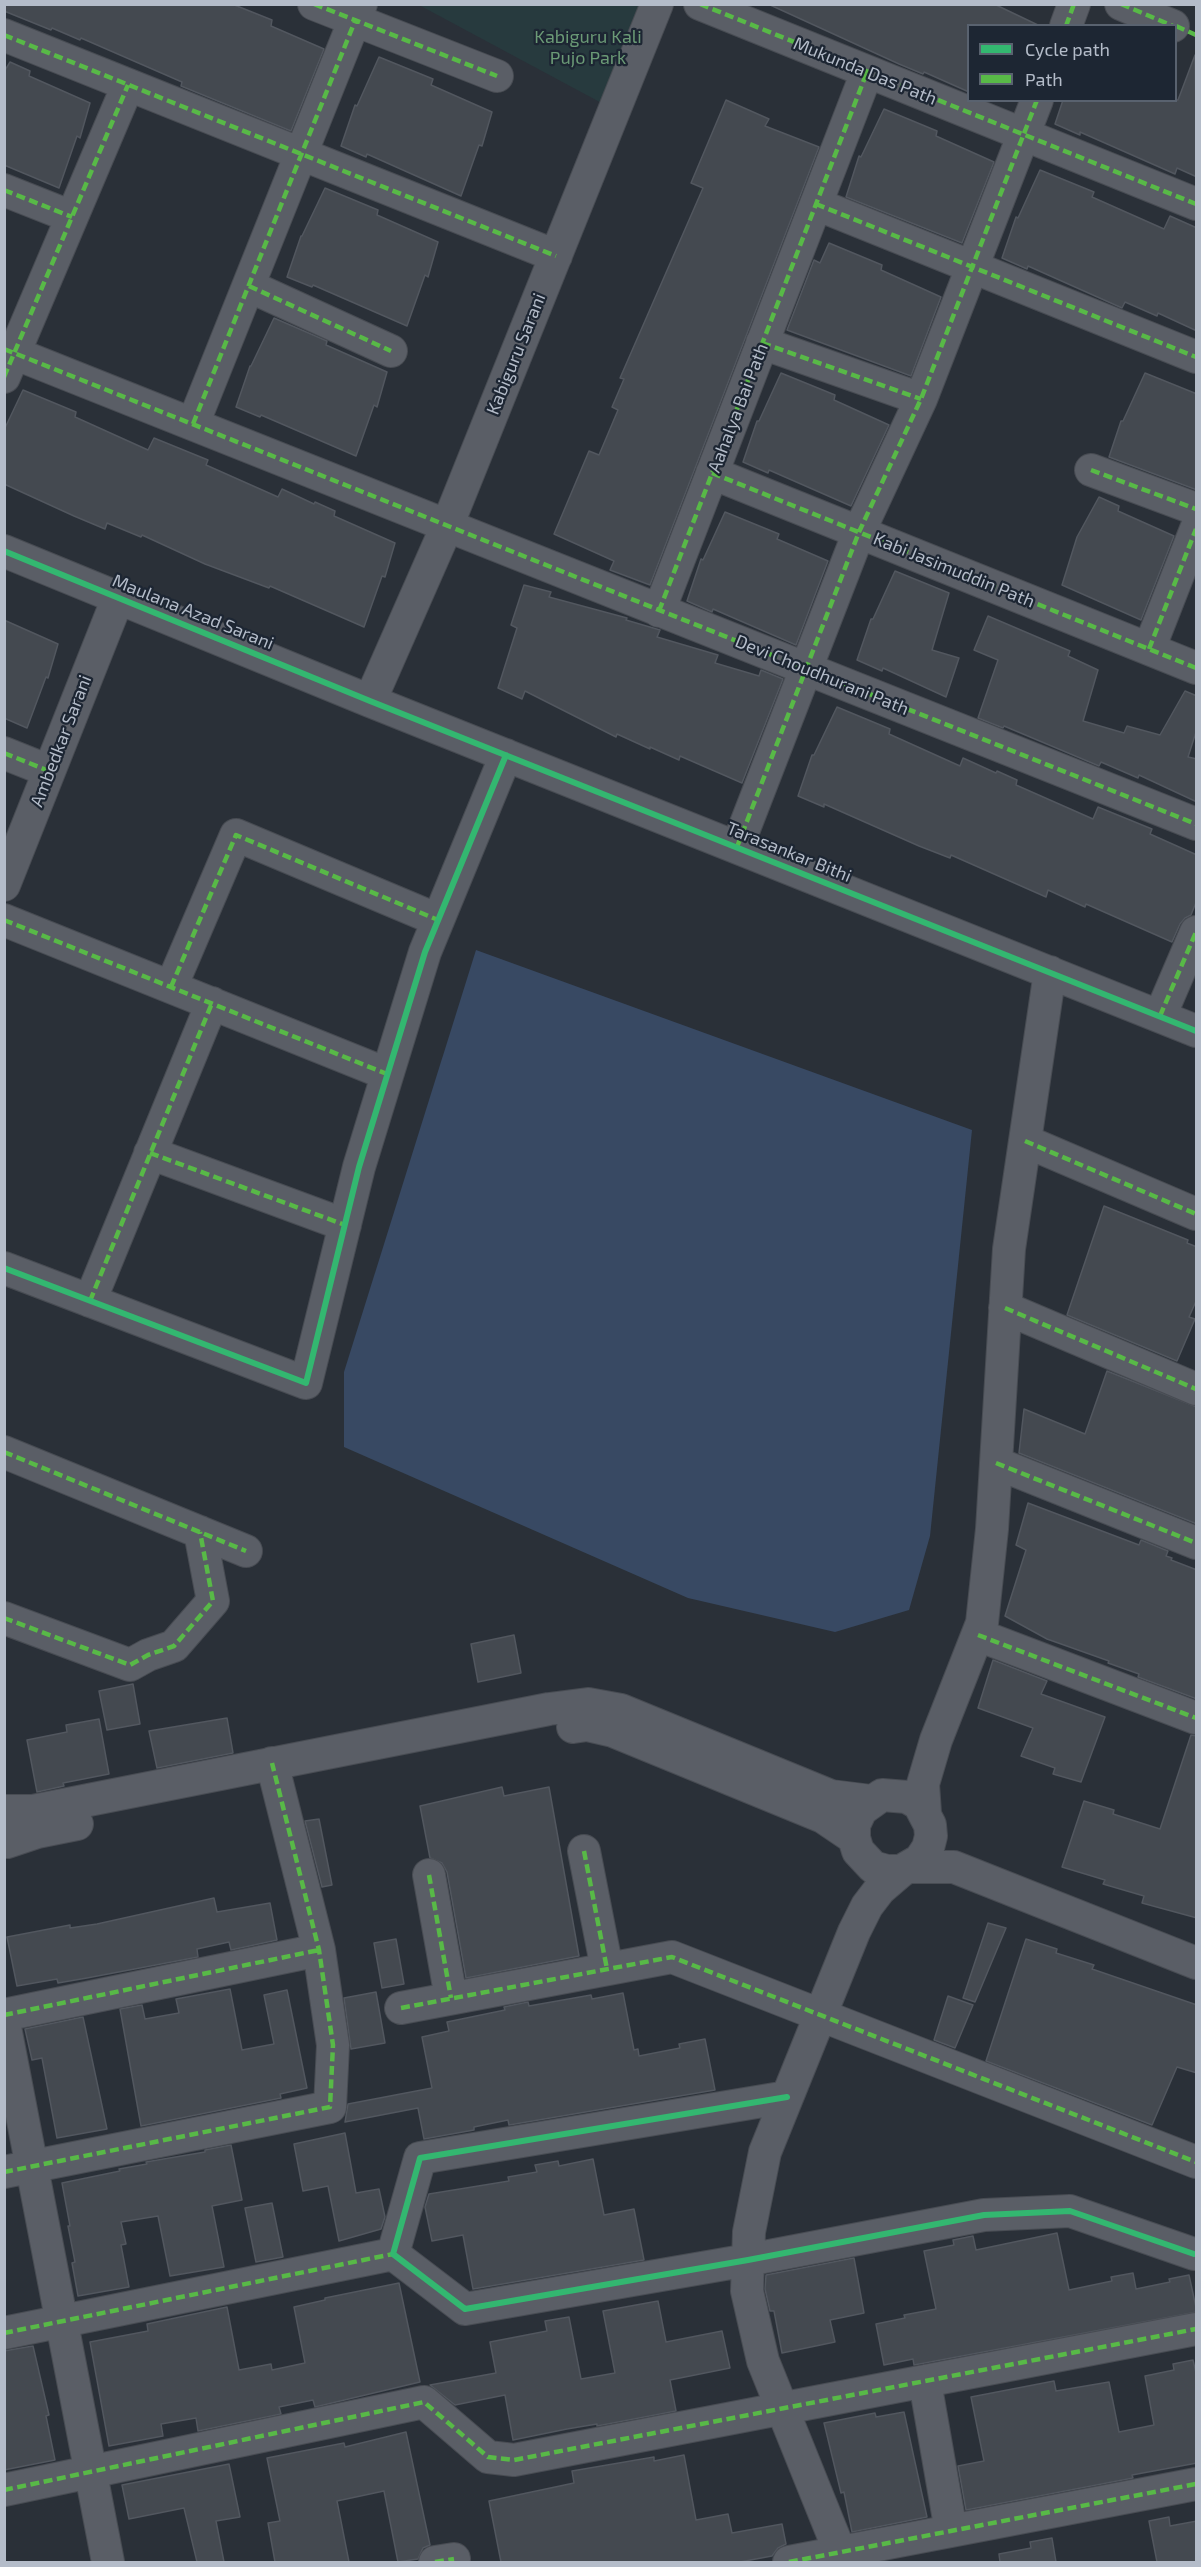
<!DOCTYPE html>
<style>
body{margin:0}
#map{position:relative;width:1201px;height:2567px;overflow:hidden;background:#2a3038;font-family:"Exo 2",sans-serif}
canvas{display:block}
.frame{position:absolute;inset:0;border:6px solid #b4bcc9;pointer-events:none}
.legend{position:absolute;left:967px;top:24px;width:210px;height:78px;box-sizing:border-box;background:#1d2633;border:2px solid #59626f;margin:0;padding:8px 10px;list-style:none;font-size:18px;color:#b4bcc9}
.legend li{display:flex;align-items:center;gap:12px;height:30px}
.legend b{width:30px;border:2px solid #59626f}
</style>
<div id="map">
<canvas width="1201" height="2567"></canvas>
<div class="frame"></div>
<ul class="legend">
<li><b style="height:8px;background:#33b770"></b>Cycle path</li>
<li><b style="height:8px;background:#58b947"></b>Path</li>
</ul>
</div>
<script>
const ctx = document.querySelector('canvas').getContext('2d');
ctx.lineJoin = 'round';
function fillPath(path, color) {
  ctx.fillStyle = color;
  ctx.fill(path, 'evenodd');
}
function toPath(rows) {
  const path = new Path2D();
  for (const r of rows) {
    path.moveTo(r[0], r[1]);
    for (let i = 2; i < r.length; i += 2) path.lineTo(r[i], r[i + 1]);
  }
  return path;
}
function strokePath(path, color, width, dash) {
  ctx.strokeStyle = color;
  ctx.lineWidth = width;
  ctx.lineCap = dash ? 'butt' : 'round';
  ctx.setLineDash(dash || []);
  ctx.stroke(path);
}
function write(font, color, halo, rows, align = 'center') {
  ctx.font = font + ' "Exo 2",sans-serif';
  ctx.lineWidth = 4.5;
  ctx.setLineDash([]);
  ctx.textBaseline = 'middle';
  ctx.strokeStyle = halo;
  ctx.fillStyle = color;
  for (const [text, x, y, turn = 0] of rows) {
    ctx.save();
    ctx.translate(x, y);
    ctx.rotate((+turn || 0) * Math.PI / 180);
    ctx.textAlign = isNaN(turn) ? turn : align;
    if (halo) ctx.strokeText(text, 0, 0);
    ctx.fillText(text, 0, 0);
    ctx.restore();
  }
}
const green = toPath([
 [419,5,652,5,609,107]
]);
const water = toPath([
 [476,950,972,1130,930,1536,909,1610,835,1632,688,1598,344,1447,344,1372]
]);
const building = toPath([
 [4,4,232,4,272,20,271,26,324,49,291,131,181,86,182,82,81,38,80,40,52,28,51,30,4,11,4,4],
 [768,4,994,4,1040,26,969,26,969,92,924,72,923,74,899,64,768,4],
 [1195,55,1197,177,1177,168,1175,174,1080,132,1080,135,1055,124,1063,100,1178,100,1195,55],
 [379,57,433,79,431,85,492,112,482,146,479,145,461,196,367,154,366,157,341,146,355,105,357,106,379,57],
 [10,62,30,71,29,76,90,103,80,138,77,136,59,188,4,165,4,72,10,62],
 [726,100,769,119,765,126,819,147,650,585,610,570,614,561,554,534,589,451,599,455,618,410,612,407,624,379,620,378,703,188,691,183,726,100],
 [884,109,937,131,936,136,994,162,962,243,846,197,859,156,861,157,884,109],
 [1040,170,1094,192,1092,197,1164,229,1170,216,1197,228,1197,331,1158,313,1157,316,1125,302,1122,308,1028,266,1027,269,1002,258,1016,217,1018,218,1040,170],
 [325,188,378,210,377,215,438,242,428,277,425,275,407,326,313,285,312,287,287,277,301,236,302,236,325,188],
 [829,243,882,265,881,270,941,297,911,376,787,330,814,260,820,263,829,243],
 [274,318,327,341,326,345,387,372,377,407,374,405,356,456,261,415,260,417,236,407,250,366,251,366,274,318],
 [781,373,835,395,834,400,889,425,851,506,769,470,768,473,743,462,757,421,759,421,781,373],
 [1145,373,1197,394,1197,490,1109,457,1121,421,1123,421,1145,373],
 [23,390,76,412,75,417,148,450,154,438,208,460,206,465,278,497,282,489,314,504,315,502,335,511,334,516,395,543,385,577,382,576,364,627,270,586,269,588,205,564,142,535,141,537,107,523,105,529,74,516,4,484,4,430,23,390],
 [1099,497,1119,506,1118,511,1174,536,1141,620,1062,585,1077,537,1099,497],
 [725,512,779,534,777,539,828,561,796,645,713,609,712,612,687,601,701,559,703,560,725,512],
 [895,571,949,593,932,650,959,658,946,697,883,668,882,671,857,660,871,619,873,619,895,571],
 [524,585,551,592,549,597,627,618,626,620,660,630,657,637,718,655,715,663,759,676,761,670,783,679,742,783,680,756,679,760,650,747,650,749,617,734,616,737,525,691,522,699,498,688,517,628,511,625,524,585],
 [988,616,1070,651,1068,656,1098,670,1083,721,1124,733,1127,726,1160,735,1185,691,1197,696,1197,729,1188,757,1197,759,1197,802,1139,775,1138,778,1101,762,1099,766,1004,726,1003,728,978,718,998,660,974,650,988,616],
 [4,620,58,644,48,678,46,677,27,728,4,718,4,620],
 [837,707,890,729,889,734,960,766,963,758,996,773,997,771,1017,780,1016,785,1093,819,1098,807,1152,829,1150,834,1197,855,1197,900,1191,915,1185,918,1180,924,1172,942,1086,904,1085,907,1048,890,1046,897,951,855,950,858,919,846,824,804,824,807,798,796,812,755,814,755,837,707],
 [1104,1206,1188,1240,1187,1243,1197,1247,1197,1299,1189,1317,1195,1319,1177,1361,1067,1315,1104,1206],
 [1107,1371,1197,1407,1197,1524,1019,1453,1024,1409,1085,1434,1107,1371],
 [1028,1503,1139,1545,1141,1540,1168,1551,1166,1556,1172,1558,1171,1560,1197,1570,1197,1699,1138,1677,1139,1674,1108,1663,1109,1661,1047,1639,1005,1616,1026,1550,1016,1545,1028,1503],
 [514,1635,521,1673,478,1682,471,1644,514,1635],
 [993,1660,1047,1681,1041,1694,1105,1717,1081,1782,1053,1774,1055,1768,1021,1756,1033,1728,978,1708,993,1660],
 [133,1684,140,1724,107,1730,99,1691,133,1684],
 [227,1718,233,1753,157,1768,149,1731,227,1718],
 [99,1719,109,1774,63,1783,64,1786,37,1792,27,1740,67,1732,66,1725,99,1719],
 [1191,1735,1197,1736,1197,1918,1142,1903,1144,1896,1103,1884,1105,1880,1062,1867,1084,1801,1114,1810,1113,1814,1160,1829,1191,1735],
 [502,1787,504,1796,549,1787,579,1956,466,1978,447,1872,442,1863,430,1858,420,1806,502,1787],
 [319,1819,332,1885,322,1887,305,1821,319,1819],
 [214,1898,217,1912,270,1903,277,1940,231,1950,229,1942,197,1949,198,1957,87,1978,58,1983,57,1979,17,1986,7,1937,70,1925,70,1928,97,1924,214,1898],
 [988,1923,1006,1928,975,2002,963,1998,988,1923],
 [396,1939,404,1984,382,1988,374,1943,396,1939],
 [1026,1939,1057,1949,1056,1953,1094,1965,1092,1969,1197,2005,1197,2073,1177,2067,1152,2125,986,2061,1026,1939],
 [230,1989,242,2050,274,2044,264,1995,287,1990,307,2088,280,2094,281,2098,141,2126,120,2009,142,2005,145,2019,179,2013,176,1999,230,1989],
 [376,1992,385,2043,351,2049,344,1998,376,1992],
 [623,1993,634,2050,638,2049,639,2056,680,2048,679,2044,705,2039,715,2090,509,2125,508,2120,474,2127,474,2130,424,2139,418,2108,345,2122,348,2104,432,2088,422,2037,449,2031,447,2022,505,2010,504,2007,528,2002,529,2006,591,1995,592,1999,623,1993],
 [948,1996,973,2005,955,2048,934,2040,948,1996],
 [83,2017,107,2129,57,2138,42,2058,32,2060,25,2029,83,2017],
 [345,2133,356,2193,379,2189,385,2217,381,2229,339,2241,328,2186,303,2191,294,2144,345,2133],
 [231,2145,242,2200,212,2206,224,2267,170,2276,158,2216,121,2222,126,2244,121,2245,129,2287,78,2296,72,2263,75,2262,68,2226,70,2226,62,2183,120,2171,119,2169,147,2164,146,2162,205,2152,205,2150,231,2145],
 [593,2159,604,2215,634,2209,644,2260,473,2289,463,2235,432,2241,425,2207,429,2194,509,2181,508,2177,537,2172,535,2165,558,2161,559,2166,593,2159],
 [272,2203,283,2257,256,2262,245,2208,272,2203],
 [1057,2233,1069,2290,1112,2281,1111,2277,1133,2273,1136,2289,1170,2282,1169,2279,1189,2275,1197,2312,914,2365,913,2359,884,2365,876,2324,905,2318,904,2315,936,2309,924,2251,954,2245,953,2240,973,2236,976,2250,1057,2233],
 [854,2258,864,2313,830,2320,835,2342,782,2353,774,2311,770,2311,765,2289,766,2275,854,2258],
 [399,2283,420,2382,315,2407,313,2400,279,2407,281,2414,198,2431,196,2418,161,2424,163,2436,109,2446,90,2342,148,2331,147,2324,227,2307,239,2370,271,2364,272,2370,305,2363,294,2307,325,2300,325,2298,399,2283],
 [658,2301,666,2342,722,2331,730,2368,670,2380,676,2411,597,2426,597,2424,567,2429,513,2440,505,2395,455,2405,430,2385,496,2373,490,2342,547,2331,545,2321,569,2317,581,2379,615,2373,603,2311,658,2301],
 [33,2346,49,2415,46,2416,55,2460,4,2470,4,2351,33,2346],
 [1193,2360,1197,2377,1197,2463,1132,2475,1133,2478,966,2510,958,2466,984,2461,971,2397,1054,2381,1056,2391,1109,2382,1119,2432,1154,2425,1145,2376,1174,2370,1173,2364,1193,2360],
 [904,2412,927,2517,852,2532,844,2492,841,2493,824,2423,875,2413,876,2417,904,2412],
 [406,2432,430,2545,423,2548,418,2559,398,2562,384,2491,337,2501,349,2562,275,2562,268,2523,280,2521,267,2458,344,2443,345,2447,406,2432],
 [684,2455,696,2520,728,2514,732,2533,782,2524,786,2544,778,2548,772,2556,740,2562,501,2562,489,2501,574,2483,572,2471,654,2457,654,2461,684,2455],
 [229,2464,240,2517,216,2521,224,2562,197,2562,184,2508,129,2519,122,2485,229,2464],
 [1169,2517,1170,2526,1197,2521,1197,2562,1157,2562,1149,2521,1169,2517],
 [1052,2538,1056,2562,1000,2562,999,2554,1031,2548,1030,2542,1052,2538]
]);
const minor = toPath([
 [314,4,497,76],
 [700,4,1196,204],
 [1121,4,1173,26],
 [1066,26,1074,4],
 [4,35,556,256],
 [4,190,72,217],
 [816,204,1196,357],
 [249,286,391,351],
 [762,343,921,399],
 [4,349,1196,824],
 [4,377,128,85],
 [193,424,361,4],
 [1091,470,1196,509],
 [712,473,1196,668],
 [4,551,370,701,1196,1031],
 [659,611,867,72],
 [1149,649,1196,529],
 [370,701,447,526,657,4],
 [4,753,49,771],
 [737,847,859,532,921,399,1037,100],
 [4,885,118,598],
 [4,920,387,1074],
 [171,987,236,835,438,920],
 [1160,1016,1196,932],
 [1025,1141,1196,1214],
 [150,1153,345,1225],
 [4,1268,306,1383,359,1167,425,952,506,755],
 [90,1301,212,1003],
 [1005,1308,1196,1389],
 [4,1452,246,1551],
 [996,1463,1196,1543],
 [4,1618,130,1665,148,1655,174,1646,213,1601,200,1532],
 [978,1635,1196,1718],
 [573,1727,587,1725,613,1731,823,1817,854,1838],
 [4,1811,33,1811,549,1709,588,1704,621,1710,831,1796,871,1801],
 [925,1813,923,1784,936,1740,982,1623,992,1529,1009,1249,1050,972],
 [7,1842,37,1832,77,1824],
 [584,1851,607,1969],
 [911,1867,954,1867,1196,1963],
 [429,1875,451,1998],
 [401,2008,672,1957,1196,2162],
 [4,2015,319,1950],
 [4,2022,108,2562],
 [787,2097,420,2158,393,2254,465,2309,748,2260,984,2215,1070,2211,1194,2254],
 [4,2172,330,2107,333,2045,319,1950,272,1763],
 [4,2333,393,2254],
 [925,2382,951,2531],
 [4,2490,424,2402,488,2457,514,2460,1196,2329],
 [435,2562,454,2559],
 [789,2562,1196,2484],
 [844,2562,763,2361,747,2291,749,2232,765,2152,854,1932,867,1906,880,1889,901,1871,920,1860,928,1848,931,1836,930,1825,919,1804,907,1797,882,1795,861,1810,854,1825,854,1838,858,1851,873,1867,887,1871,901,1871]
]);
const quiet = toPath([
 [314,4,497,76],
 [700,4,1196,204],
 [1121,4,1173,26],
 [1066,26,1074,4],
 [1176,26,1196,35],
 [4,35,556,256],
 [4,190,72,217],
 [816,204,1196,357],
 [249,286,391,351],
 [762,343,921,399],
 [4,349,1196,824],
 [4,377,128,85],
 [193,424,355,21],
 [1091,470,1196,509],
 [712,473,1196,668],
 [659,611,867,72],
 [1149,649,1196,529],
 [4,753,49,771],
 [737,847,859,532,921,399,1037,100],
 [4,920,387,1074],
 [171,987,236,835,438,920],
 [1160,1016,1196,932],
 [1025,1141,1196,1214],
 [150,1153,345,1225],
 [90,1301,212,1003],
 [1005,1308,1196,1389],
 [4,1452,246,1551],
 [996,1463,1196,1543],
 [4,1618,130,1665,148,1655,174,1646,213,1601,200,1532],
 [978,1635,1196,1718],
 [584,1851,607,1969],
 [429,1875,451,1998],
 [401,2008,672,1957,1196,2162],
 [4,2015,319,1950],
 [4,2172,330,2107,333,2045,319,1950,272,1763],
 [4,2333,393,2254],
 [4,2490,424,2402,488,2457,514,2460,1196,2329],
 [435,2562,454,2559],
 [789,2562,1196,2484]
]);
const cycleway = toPath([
 [4,551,370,701,1196,1031],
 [4,1268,306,1383,359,1167,425,952,506,755],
 [787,2097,420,2158,393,2254,465,2309,748,2260,984,2215,1070,2211,1194,2254]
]);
const parkNames = [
 ["Kabiguru Kali",588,37],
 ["Pujo Park",588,58]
];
const streetNames = [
 ["Mukunda Das Path",865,71,22],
 ["Kabiguru Sarani",516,354,-68],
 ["Aahalya Bai Path",738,408,-69],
 ["Kabi Jasimuddin Path",954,570,22],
 ["Maulana Azad Sarani",193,612,22],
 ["Devi Choudhurani Path",822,675,22],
 ["Ambedkar Sarani",61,741,-69],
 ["Tarasankar Bithi",789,852,22]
];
fillPath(green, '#273a3e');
fillPath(water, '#384963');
fillPath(building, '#444950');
strokePath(building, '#52575f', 1.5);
strokePath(minor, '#484c53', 34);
strokePath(minor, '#5a5e66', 32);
strokePath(quiet, '#58b947', 4.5, [9, 4.5]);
strokePath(cycleway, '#33b770', 6);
write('18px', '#6b9a76', '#1d2633', parkNames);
write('18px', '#b4bcc9', '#1d2633', streetNames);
</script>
